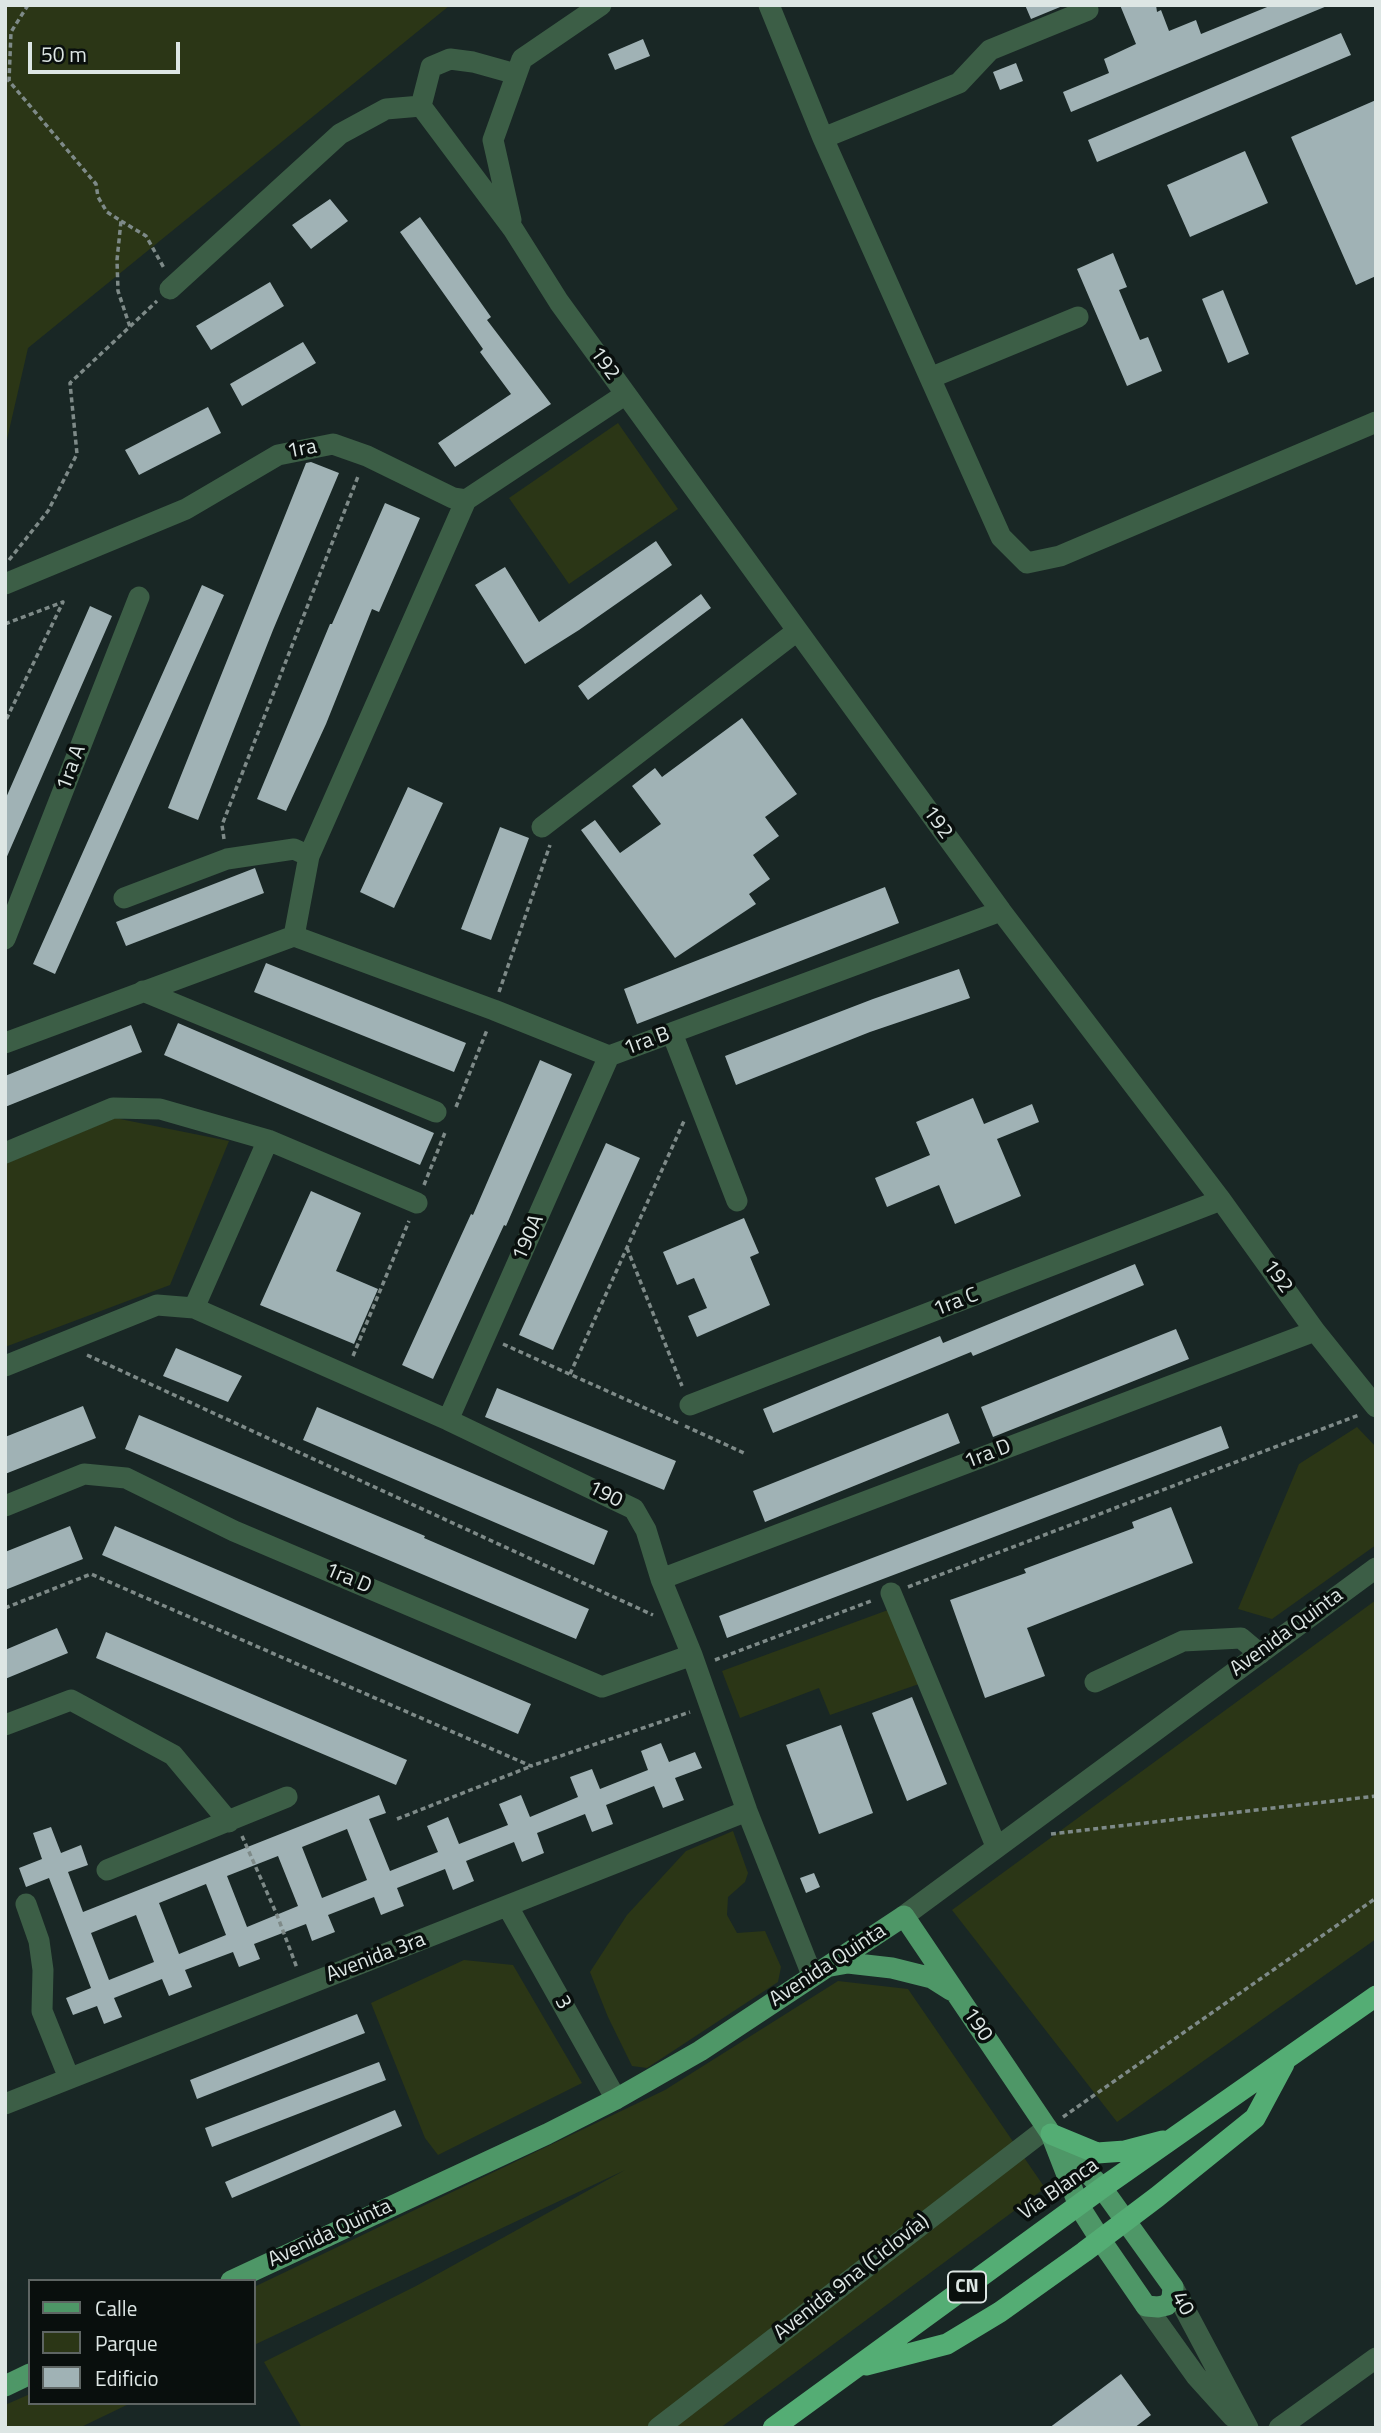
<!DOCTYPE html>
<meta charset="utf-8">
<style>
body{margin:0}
#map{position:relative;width:1381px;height:2433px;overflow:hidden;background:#192725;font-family:"Titillium Web",sans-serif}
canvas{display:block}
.frame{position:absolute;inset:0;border:7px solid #dde6e4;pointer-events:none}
.legend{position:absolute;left:28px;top:2279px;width:228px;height:126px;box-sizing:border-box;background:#090f0d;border:2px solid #5e6563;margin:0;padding:9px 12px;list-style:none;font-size:21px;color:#dde6e4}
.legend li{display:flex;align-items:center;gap:14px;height:35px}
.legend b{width:35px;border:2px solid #5e6563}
.scale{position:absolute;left:28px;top:42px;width:152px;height:32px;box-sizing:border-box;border:4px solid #dde6e4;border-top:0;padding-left:9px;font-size:21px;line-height:24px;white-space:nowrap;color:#dde6e4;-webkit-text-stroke:5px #090f0d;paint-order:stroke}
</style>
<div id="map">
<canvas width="1381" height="2433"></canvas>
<div class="frame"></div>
<ul class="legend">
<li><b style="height:9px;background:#4e9767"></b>Calle</li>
<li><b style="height:19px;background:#2b3616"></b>Parque</li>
<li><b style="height:19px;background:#a0b2b5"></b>Edificio</li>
</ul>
<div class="scale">50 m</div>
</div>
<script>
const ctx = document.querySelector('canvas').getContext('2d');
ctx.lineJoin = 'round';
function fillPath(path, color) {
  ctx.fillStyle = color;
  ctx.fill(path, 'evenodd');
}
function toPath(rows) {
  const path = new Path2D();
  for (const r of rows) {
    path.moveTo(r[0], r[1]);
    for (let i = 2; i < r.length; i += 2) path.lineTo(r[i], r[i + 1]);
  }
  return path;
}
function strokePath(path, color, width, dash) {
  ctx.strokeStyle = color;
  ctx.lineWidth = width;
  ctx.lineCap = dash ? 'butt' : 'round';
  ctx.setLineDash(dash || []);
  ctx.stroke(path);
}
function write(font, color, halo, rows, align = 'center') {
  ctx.font = font + ' "Titillium Web",sans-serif';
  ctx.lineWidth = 7;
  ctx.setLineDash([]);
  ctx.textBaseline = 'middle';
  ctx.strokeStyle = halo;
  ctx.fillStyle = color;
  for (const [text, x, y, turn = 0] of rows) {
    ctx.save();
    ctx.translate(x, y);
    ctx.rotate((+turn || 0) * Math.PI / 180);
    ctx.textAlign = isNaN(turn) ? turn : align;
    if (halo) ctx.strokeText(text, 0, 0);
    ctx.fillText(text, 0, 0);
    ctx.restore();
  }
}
const green = toPath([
 [5,5,447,5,449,6,28,348,5,448],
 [618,423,678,509,569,584,509,498],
 [115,1118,229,1141,170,1285,5,1347,5,1164],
 [1357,1427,1376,1447,1376,1545,1272,1619,1238,1609,1299,1464],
 [1376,1600,1376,1939,1117,2122,952,1910],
 [888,1610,919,1684,830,1715,819,1688,740,1718,722,1671],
 [733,1831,748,1873,745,1882,728,1897,727,1915,737,1933,765,1931,781,1967,778,1982,647,2068,632,2066,608,2017,590,1972,627,1915,686,1851],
 [464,1960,513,1965,582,2083,438,2155,425,2138,371,2003],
 [838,1981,908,1989,1045,2188,720,2428,302,2428,264,2362,416,2286,625,2170,254,2345,254,2287,665,2090],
 [30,2394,30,2403,131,2403,79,2428,5,2428,5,2405]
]);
const building = toPath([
 [1025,5,1065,5,1031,19],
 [1120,5,1156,5,1157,12,1161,10,1169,31,1196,20,1201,34,1272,5,1327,6,1071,112,1063,92,1109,73,1104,59,1136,44],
 [1341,33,1351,55,1097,162,1088,140],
 [643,39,650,56,615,70,608,54],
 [1016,63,1023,81,1000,90,993,72],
 [1376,100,1376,276,1356,285,1291,137],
 [1245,151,1268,203,1190,237,1167,185],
 [330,199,348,221,311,249,292,225],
 [420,217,491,317,487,320,551,404,455,467,438,443,511,394,480,352,483,349,400,232],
 [1113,253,1127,287,1119,290,1140,340,1148,337,1162,371,1127,386,1077,269],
 [270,282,284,306,211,350,196,326],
 [1223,290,1249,354,1228,363,1202,299],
 [303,342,316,363,242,406,230,384],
 [208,407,221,433,139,475,125,450],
 [311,462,339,473,273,630,198,820,168,808,306,463],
 [385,503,420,518,379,612,372,609,326,724,286,811,257,799,330,624,332,624],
 [656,541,672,565,579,630,525,664,475,585,505,567,539,622],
 [202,585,224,595,55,974,33,964],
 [701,594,711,608,588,700,578,686],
 [90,606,112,616,5,861,5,800],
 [742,718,797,794,765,817,779,836,753,855,770,879,749,894,756,904,675,958,581,830,595,820,620,853,661,824,632,786,655,768,662,777],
 [408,787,443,803,394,908,360,892],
 [500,827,529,838,491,940,461,929],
 [255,868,264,893,126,946,116,922],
 [885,887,899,923,637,1024,624,989],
 [266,963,466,1043,454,1072,254,992],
 [959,969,970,998,870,1032,736,1085,725,1056,873,999],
 [178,1023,434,1133,420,1165,164,1055],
 [131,1025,142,1052,5,1107,5,1076],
 [540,1060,572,1074,506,1226,504,1225,433,1379,402,1365,471,1214,473,1215],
 [973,1098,984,1124,1032,1104,1039,1122,997,1139,1021,1196,955,1224,939,1185,887,1207,875,1178,930,1155,916,1122],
 [606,1143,640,1158,553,1350,519,1335],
 [311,1191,361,1213,336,1271,378,1289,354,1344,260,1305],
 [744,1218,759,1253,750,1257,770,1305,697,1337,688,1316,707,1308,694,1278,677,1285,663,1252],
 [1135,1264,1144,1285,973,1356,971,1352,773,1433,763,1409,940,1336,943,1343],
 [1176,1329,1189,1359,993,1437,981,1407],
 [176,1348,242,1376,228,1402,163,1376],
 [497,1388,676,1461,664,1490,485,1417],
 [83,1406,96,1438,5,1474,5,1437],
 [317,1407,608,1531,594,1565,303,1440],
 [948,1413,960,1443,765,1522,753,1491],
 [139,1415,425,1536,424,1538,589,1609,576,1639,125,1449],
 [1221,1426,1229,1448,727,1638,719,1616],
 [1171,1507,1193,1563,1027,1628,1045,1676,985,1698,950,1600,1026,1573,1024,1569,1134,1528,1132,1522],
 [70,1526,83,1559,5,1590,5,1552],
 [115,1526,531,1704,518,1734,102,1555],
 [57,1628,68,1653,5,1679,5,1650],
 [106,1632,407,1760,396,1785,96,1658],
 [912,1697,947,1784,907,1801,872,1713],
 [841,1725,873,1813,819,1834,786,1745],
 [661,1743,669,1762,695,1752,702,1768,675,1778,684,1800,663,1808,654,1786,606,1805,613,1824,592,1832,585,1814,537,1833,544,1853,522,1862,514,1842,466,1861,474,1881,453,1890,445,1869,397,1888,404,1906,381,1915,374,1897,328,1915,335,1932,312,1941,306,1924,254,1944,260,1959,239,1967,233,1952,185,1970,192,1987,169,1996,162,1979,114,1998,122,2017,104,2024,97,2006,73,2015,66,1998,91,1988,49,1878,26,1887,19,1868,42,1859,33,1833,51,1827,61,1853,81,1845,88,1865,68,1872,83,1912,379,1795,386,1813,369,1819,390,1871,438,1852,427,1826,448,1817,459,1844,508,1825,499,1804,521,1795,530,1817,578,1797,570,1777,592,1769,600,1789,648,1770,641,1751],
 [347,1829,367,1880,322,1898,302,1847],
 [278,1856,298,1906,247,1927,227,1876],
 [206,1884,226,1935,179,1954,159,1903],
 [136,1915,154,1962,109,1980,91,1933],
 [814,1873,820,1887,806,1893,800,1878],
 [357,2014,365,2033,197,2099,190,2080],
 [379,2062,386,2080,212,2147,205,2128],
 [395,2110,402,2126,232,2198,225,2182],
 [1121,2374,1151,2415,1134,2428,1049,2428]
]);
const path = toPath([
 [28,5,11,32,9,81,96,184,98,197,107,212,121,221,117,260,118,291,130,327],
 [121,221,146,236,164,268],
 [9,560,48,511,77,454,70,383,157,301],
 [5,624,63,602,5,722],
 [224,839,222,825,359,474],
 [499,992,550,845],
 [456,1107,487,1030],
 [424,1185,446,1130],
 [627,1248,682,1386],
 [503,1344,678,1423],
 [87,1355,653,1615],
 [353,1356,409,1221],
 [570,1374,684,1121],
 [685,1426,744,1453],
 [908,1587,1359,1415],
 [5,1608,91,1574,531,1766,690,1712],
 [715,1660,871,1601],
 [397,1819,529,1767],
 [1051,1834,1376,1796],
 [242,1836,277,1915,297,1968],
 [1063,2117,1376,1898]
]);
const minor = toPath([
 [769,5,823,138,1001,537,1027,563,1060,556,1376,422],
 [421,106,513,229,559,302,1001,911,1221,1200,1315,1331,1376,1407],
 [421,106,431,67,450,59,473,62,516,74],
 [823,138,959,83,990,50,1088,10],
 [511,220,493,140,522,59,601,5],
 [170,289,340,134,386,109,421,106],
 [930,378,1078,317],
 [5,584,186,509,278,455,333,444,367,456,453,498,466,500,626,394],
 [542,827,797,631],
 [124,898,227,859,294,849,309,856],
 [294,936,494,1010,609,1056,1001,911],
 [294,936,309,856,466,500],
 [5,939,139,597],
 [143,991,436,1112],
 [672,1033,737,1201],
 [5,1043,294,936],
 [5,1153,113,1108,160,1109,268,1140,417,1203],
 [194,1308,268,1140],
 [5,1366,157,1305,194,1308,448,1420,634,1509,646,1530,661,1579,692,1655,747,1811,812,1975],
 [690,1405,1221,1200],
 [448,1420,609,1056],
 [5,1506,84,1474,126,1478,234,1531,602,1687,692,1655],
 [661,1579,1315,1331],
 [891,1593,996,1846],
 [1095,1682,1183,1641,1241,1638,1260,1654],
 [5,1725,71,1700,173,1755,229,1822],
 [107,1870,287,1797],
 [26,1904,39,1941,43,1970,42,2011,69,2078],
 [508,1907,616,2099],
 [904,1916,1376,1568],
 [5,2104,747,1811],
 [1173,2287,1248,2428],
 [1146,2306,1196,2376,1233,2417],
 [658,2428,1047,2128],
 [1279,2428,1376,2358]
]);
const major = toPath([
 [831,1966,848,1963,892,1968,932,1978,951,1990],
 [231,2281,547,2134,616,2099,700,2051,904,1916,1051,2134,1102,2188,1173,2287,1172,2298,1167,2305,1158,2307,1146,2306,1100,2239,1079,2206,1051,2134],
 [5,2386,30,2374]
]);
const highway = toPath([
 [1051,2134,1097,2153,1125,2151,1163,2141],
 [866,2365,947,2344,1000,2312,1084,2252,1157,2197,1255,2118,1284,2064],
 [773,2428,1102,2188,1376,1996]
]);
const shields = [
 [967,2287,38]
];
const shieldNames = [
 ["CN",967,2287]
];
const streetNames = [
 ["192",604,364,54],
 ["1ra",302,450,-11],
 ["1ra A",72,768,-69],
 ["192",937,823,54],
 ["1ra B",647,1042,-20],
 ["190A",529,1238,-66],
 ["192",1277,1277,54],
 ["1ra C",956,1303,-21],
 ["1ra D",988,1455,-21],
 ["190",605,1495,26],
 ["1ra D",348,1579,23],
 ["Avenida Quinta",1287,1633,-36],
 ["Avenida 3ra",376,1958,-21],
 ["Avenida Quinta",828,1966,-33],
 ["3",562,2003,61],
 ["190",977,2025,56],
 ["Vía Blanca",1059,2190,-35],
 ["Avenida Quinta",330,2234,-25],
 ["Avenida 9na (Ciclovía)",852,2278,-38],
 ["40",1182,2304,61]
];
fillPath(green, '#2b3616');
fillPath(building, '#a0b2b5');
strokePath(path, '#7e8a88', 3.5, [5, 3.5]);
strokePath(minor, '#3c5e46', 21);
strokePath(major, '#4e9767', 21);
strokePath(highway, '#54ad74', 21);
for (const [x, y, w] of shields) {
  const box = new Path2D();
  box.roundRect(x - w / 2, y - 15.5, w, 31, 5);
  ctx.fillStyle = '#090f0d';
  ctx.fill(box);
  strokePath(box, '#dde6e4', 2);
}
write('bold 19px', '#dde6e4', null, shieldNames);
write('21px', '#dde6e4', '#090f0d', streetNames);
</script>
